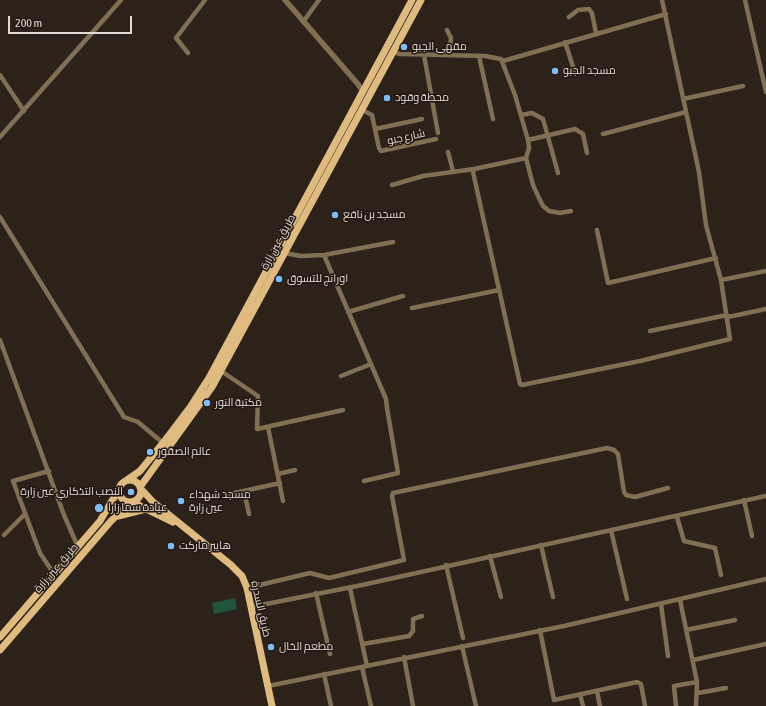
<!DOCTYPE html>
<meta charset="utf-8">
<style>
body{margin:0}
#map{position:relative;width:766px;height:706px;overflow:hidden;background:#2d221a;font-family:"Asap Condensed",sans-serif}
canvas{display:block}
.scale{position:absolute;left:8px;top:16px;width:124px;height:18px;box-sizing:border-box;border:2px solid #e2dad5;border-top:0;padding-left:5px;font-size:12px;line-height:14px;white-space:nowrap;color:#e2dad5;-webkit-text-stroke:3px #231811;paint-order:stroke}
</style>
<div id="map">
<canvas width="766" height="706"></canvas>
<div class="scale">200 m</div>
</div>
<script>
const ctx = document.querySelector('canvas').getContext('2d');
ctx.lineJoin = 'round';
function fillPath(path, color) {
  ctx.fillStyle = color;
  ctx.fill(path, 'evenodd');
}
function toPath(rows) {
  const path = new Path2D();
  for (const r of rows) {
    if (r.length === 3) {
      path.moveTo(r[0] + r[2], r[1]);
      path.arc(r[0], r[1], r[2], 0, 2 * Math.PI);
      continue;
    }
    path.moveTo(r[0], r[1]);
    for (let i = 2; i < r.length; i += 2) path.lineTo(r[i], r[i + 1]);
  }
  return path;
}
function strokePath(path, color, width, dash) {
  ctx.strokeStyle = color;
  ctx.lineWidth = width;
  ctx.lineCap = dash ? 'butt' : 'round';
  ctx.setLineDash(dash || []);
  ctx.stroke(path);
}
function write(font, color, halo, rows, align = 'center') {
  ctx.font = font + ' "Asap Condensed",Cairo,sans-serif';
  ctx.lineWidth = 3;
  ctx.setLineDash([]);
  ctx.textBaseline = 'middle';
  ctx.strokeStyle = halo;
  ctx.fillStyle = color;
  for (const [text, x, y, turn = 0] of rows) {
    ctx.save();
    ctx.translate(x, y);
    ctx.rotate((+turn || 0) * Math.PI / 180);
    ctx.textAlign = isNaN(turn) ? turn : align;
    if (halo) ctx.strokeText(text, 0, 0);
    ctx.fillText(text, 0, 0);
    ctx.restore();
  }
}
const green = toPath([
 [235,598,237,609,214,614,212,603]
]);
const minor = toPath([
 [745,0,766,92],
 [569,17,578,10,589,9,592,13,596,33],
 [303,22,319,0],
 [447,30,451,38,449,55],
 [565,42,575,73],
 [393,52,400,54,485,56,501,59,515,95,528,140,529,148,526,158,533,185,539,198,543,206,549,211,560,213,571,211],
 [188,53,176,38,205,0],
 [424,55,438,133],
 [479,56,493,119],
 [503,61,666,14],
 [0,75,24,111],
 [683,99,743,86],
 [362,110,372,115,379,148,381,151,436,139],
 [521,115,532,113,543,119,558,173],
 [375,129,422,119],
 [603,134,686,112],
 [0,137,121,0],
 [528,140,575,129,583,134,587,153],
 [448,152,453,171],
 [474,169,473,172,520,384,522,385,640,361,730,339,721,280,706,225,699,172,662,0],
 [392,185,423,176,474,169,526,158],
 [0,217,124,417,138,422,163,443],
 [597,230,608,283,716,258],
 [284,253,301,256,324,255,393,242],
 [324,255,386,399,387,408,398,473,364,481],
 [721,280,766,271],
 [412,308,499,290],
 [348,312,403,296],
 [728,317,766,309],
 [650,331,727,315],
 [0,340,64,515,78,547],
 [221,371,258,396,257,429,343,410],
 [341,376,371,364],
 [268,427,283,501],
 [49,471,13,481,40,553,54,574],
 [278,474,295,470],
 [244,491,249,514],
 [230,494,280,483],
 [744,500,752,536],
 [677,517,684,541,715,548,721,575],
 [611,530,627,599],
 [4,535,25,514],
 [541,545,553,597],
 [490,556,501,597],
 [446,565,463,638],
 [247,588,310,573,329,578,404,560,392,496,393,493,607,448,614,450,618,454,624,492,626,495,635,497,668,488],
 [350,588,367,666],
 [316,593,330,654],
 [680,600,697,682,696,706],
 [661,604,668,656],
 [251,607,362,585,766,496],
 [540,630,554,700,637,682,641,684,645,706],
 [686,630,735,620],
 [363,644,409,636,413,631,413,619,422,616],
 [462,646,476,706],
 [404,657,413,706],
 [693,660,766,644],
 [362,667,371,706],
 [324,674,331,706],
 [268,686,564,626,766,579],
 [597,691,600,706],
 [698,693,726,688],
 [580,694,583,706],
 [676,706,674,686,697,682]
]);
const tertiary = toPath([
 [285,0,357,83,363,91]
]);
const primary = toPath([
 [130,491,11],
 [127,480,140,471,163,443,191,406,209,378,412,0],
 [140,487,212,387,421,0],
 [141,489,153,502,231,565,242,576,247,588,272,706],
 [132,502,173,522],
 [118,516,146,509],
 [0,637,100,521,119,489],
 [0,650,111,521,130,503]
]);
const markers = [
 [404,47,4,"#7dbef9"],
 [555,71,4,"#7dbef9"],
 [387,98,4,"#7dbef9"],
 [335,215,4,"#7dbef9"],
 [279,279,4,"#7dbef9"],
 [207,403,4,"#7dbef9"],
 [150,452,4,"#7dbef9"],
 [131,492,4,"#7dbef9"],
 [181,501,4,"#7dbef9"],
 [99,508,5,"#7dbef9"],
 [171,546,4,"#7dbef9"],
 [271,647,4,"#7dbef9"]
];
const poiNames = [
 ["مقهى الجبو",412,47],
 ["مسجد الجبو",563,71],
 ["محطة وقود",395,98],
 ["مسجد بن نافع",343,215],
 ["اورانج للتسوق",287,279],
 ["مكتبة النور",215,403],
 ["عالم الصقور",158,452],
 ["النصب التذكاري عين زارة",123,492,"right"],
 ["مسجد شهداء",189,495],
 ["عين زارة",189,508],
 ["عيادة سما زارا",108,508],
 ["هايبر ماركت",179,546],
 ["مطعم الخال",279,647]
];
const streetNames = [
 ["شارع جبو",406,137,-12],
 ["طريق عين زارة",278,242,-62],
 ["طريق عين زارة",56,568,-49],
 ["طريق السدرة",261,609,77]
];
fillPath(green, '#20543b');
strokePath(minor, '#806f53', 4.5);
strokePath(tertiary, '#806f53', 5.5);
strokePath(primary, '#dfbb7f', 7);
for (const [x, y, r, color] of markers) {
  const dot = new Path2D();
  dot.arc(x, y, r, 0, 2 * Math.PI);
  ctx.fillStyle = color;
  ctx.fill(dot);
  strokePath(dot, '#231811', 1.5);
}
write('11px', '#e2dad5', '#231811', poiNames, 'left');
write('11px', '#e2dad5', '#231811', streetNames);
</script>
